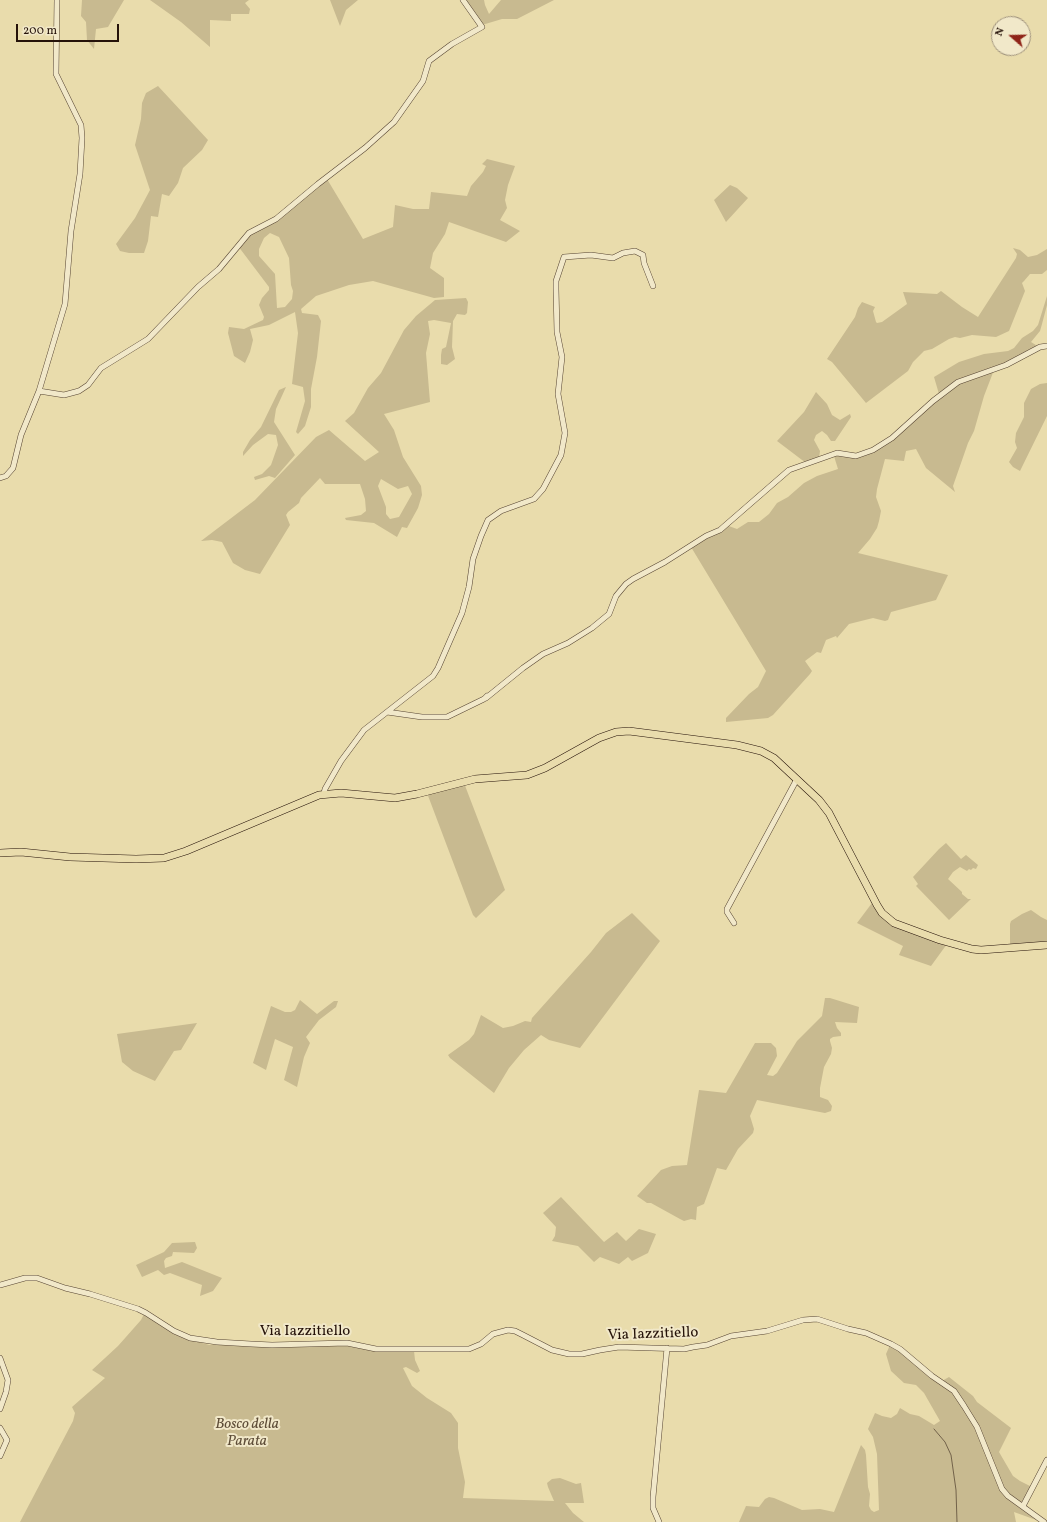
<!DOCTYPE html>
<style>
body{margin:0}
#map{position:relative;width:1047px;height:1522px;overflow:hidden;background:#e9dcac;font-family:Vollkorn,serif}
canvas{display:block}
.north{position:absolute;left:991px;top:16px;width:40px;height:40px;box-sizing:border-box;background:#f1e8c9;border:1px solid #9f927c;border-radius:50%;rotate:290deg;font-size:11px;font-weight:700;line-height:16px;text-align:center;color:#251209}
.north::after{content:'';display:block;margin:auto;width:14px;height:18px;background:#8f2418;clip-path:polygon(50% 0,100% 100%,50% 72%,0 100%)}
.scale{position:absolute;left:16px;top:24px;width:103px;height:18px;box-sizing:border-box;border:2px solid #251209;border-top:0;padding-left:5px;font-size:12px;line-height:14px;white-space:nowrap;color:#251209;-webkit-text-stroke:3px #f1e8c9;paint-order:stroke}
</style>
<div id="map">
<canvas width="1047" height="1522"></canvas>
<div class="north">N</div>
<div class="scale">200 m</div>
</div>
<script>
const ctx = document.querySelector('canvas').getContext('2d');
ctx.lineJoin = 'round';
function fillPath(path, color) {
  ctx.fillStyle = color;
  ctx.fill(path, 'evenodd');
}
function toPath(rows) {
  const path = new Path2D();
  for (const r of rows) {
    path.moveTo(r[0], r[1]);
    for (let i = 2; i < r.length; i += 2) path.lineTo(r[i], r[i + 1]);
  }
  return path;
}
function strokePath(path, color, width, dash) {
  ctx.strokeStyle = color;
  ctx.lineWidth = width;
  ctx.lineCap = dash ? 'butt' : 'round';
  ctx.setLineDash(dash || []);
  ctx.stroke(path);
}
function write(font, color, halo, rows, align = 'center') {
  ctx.font = font + ' Vollkorn,serif';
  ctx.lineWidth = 4;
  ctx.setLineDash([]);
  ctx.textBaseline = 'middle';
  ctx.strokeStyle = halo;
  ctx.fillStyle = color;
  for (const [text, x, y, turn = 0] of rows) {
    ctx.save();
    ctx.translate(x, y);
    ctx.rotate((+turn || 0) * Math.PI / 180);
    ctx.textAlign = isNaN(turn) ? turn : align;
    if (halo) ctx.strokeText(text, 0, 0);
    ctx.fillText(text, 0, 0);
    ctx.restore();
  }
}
const green = toPath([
 [82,0,124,0,108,27,96,29,94,49,87,40,86,22,81,16],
 [150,0,249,0,245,3,250,9,249,14,231,14,231,21,210,20,210,47,181,22],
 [330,0,358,0,346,10,340,26],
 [464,0,484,0,485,5,489,14,501,0,554,0,517,19,502,19,482,25],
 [158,86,208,140,202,150,183,168,178,183,169,196,162,194,158,217,151,216,148,241,144,253,129,253,120,251,116,244,135,218,150,190,135,145,141,119,142,103,146,93],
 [487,159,515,166,508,185,505,200,507,208,500,220,520,231,506,242,449,222,445,234,433,253,430,268,444,278,444,297,434,298,373,281,349,285,316,296,301,309,302,313,318,315,321,321,317,357,311,389,311,407,305,426,298,434,296,432,305,401,303,387,292,384,298,333,295,312,269,325,250,329,253,340,250,352,245,363,234,356,228,333,229,327,244,329,263,320,264,317,259,305,262,298,269,290,269,287,238,246,252,232,267,225,327,179,363,239,393,227,395,205,413,209,429,209,431,192,467,196,471,186,483,172,486,166,482,164],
 [270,233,279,237,289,258,291,285,293,291,292,299,285,307,277,308,275,274,259,256,259,249,264,238],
 [730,185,737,188,748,198,726,222,714,200],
 [1013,248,1020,250,1028,257,1037,255,1047,249,1047,270,1042,274,1030,274,1024,281,1022,283,1025,291,1009,331,996,337,972,335,960,338,955,337,949,339,932,349,924,351,913,362,908,371,866,403,832,362,827,359,855,317,858,308,862,302,875,307,873,311,876,322,877,323,882,322,907,304,903,292,937,294,941,291,962,307,978,317,1016,258,1017,254],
 [1047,296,1047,305,1042,324,1040,331,1031,342,1039,347,994,370,984,396,974,431,968,443,953,486,955,492,926,468,916,449,906,451,904,461,885,459,877,489,876,497,881,511,879,521,877,528,870,539,858,553,948,575,936,600,891,612,888,620,885,621,873,618,849,624,837,638,836,636,826,640,821,653,817,652,805,661,812,671,810,674,773,715,768,718,726,722,726,718,749,694,758,687,766,671,691,547,726,525,737,529,748,522,759,522,769,514,777,503,788,497,804,483,817,476,838,469,833,453,861,454,884,442,939,394,934,377,959,362,984,354,1008,351,1014,348,1022,338,1033,331,1038,325],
 [466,298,468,302,467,313,465,315,457,314,453,321,452,347,455,359,447,365,441,364,441,355,442,349,446,347,451,323,434,320,428,321,430,334,426,353,430,402,384,414,394,430,403,457,421,486,422,495,418,508,407,528,402,527,397,537,374,523,346,520,345,518,361,515,366,511,365,499,360,484,325,484,320,478,301,498,299,503,288,512,286,515,290,525,260,574,245,570,233,563,222,542,212,540,201,541,255,500,316,437,329,430,365,461,379,452,345,421,354,413,368,388,381,373,404,330,416,316,435,300],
 [381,479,398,489,408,486,412,494,399,517,390,519,386,514,386,507,378,486],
 [1047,383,1047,416,1020,471,1013,467,1009,462,1017,448,1015,442,1016,433,1024,417,1024,403,1031,389,1040,384],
 [286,387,276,409,274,422,295,455,275,478,269,476,255,480,254,477,262,474,271,465,278,445,276,435,268,434,253,445,243,456,243,452,250,440,261,427,279,390],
 [816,392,827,404,832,415,840,420,850,414,851,417,835,441,831,441,827,435,822,431,816,435,814,440,820,451,819,458,806,463,777,441,804,412],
 [464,783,505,890,476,918,473,915,427,793],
 [946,843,961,859,966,855,978,865,976,869,973,868,971,870,969,869,967,871,960,867,953,872,948,879,962,892,962,894,968,899,971,899,949,920,918,888,916,886,918,884,913,877,939,849],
 [872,903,879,913,947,944,931,966,899,955,903,946,857,923],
 [1031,910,1041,917,1047,920,1047,943,1010,946,1010,924,1011,921,1022,914],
 [632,913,660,941,580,1048,549,1040,541,1035,524,1050,509,1068,494,1093,450,1058,448,1055,469,1040,474,1034,481,1015,503,1028,513,1026,525,1021,531,1022,532,1018,591,952,606,933],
 [825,998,830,998,859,1007,857,1023,835,1022,837,1028,841,1033,841,1036,833,1037,830,1039,830,1041,832,1048,831,1054,824,1067,820,1088,820,1097,828,1100,832,1106,831,1111,825,1113,757,1100,750,1116,754,1129,753,1133,738,1149,726,1170,717,1168,704,1204,697,1207,696,1220,691,1219,684,1221,680,1219,651,1203,647,1203,637,1196,661,1170,672,1166,687,1165,699,1090,726,1093,755,1043,771,1043,776,1048,777,1056,767,1075,773,1076,777,1073,797,1041,822,1016],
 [300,1000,317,1014,334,1001,338,1001,336,1007,319,1020,306,1037,310,1043,304,1057,297,1087,284,1080,293,1047,275,1039,266,1070,253,1063,271,1006,285,1012,291,1012,295,1010],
 [197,1023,181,1050,174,1051,155,1081,133,1071,122,1062,117,1034],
 [561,1197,604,1242,617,1232,626,1241,639,1229,656,1234,648,1253,632,1261,628,1257,619,1264,600,1257,594,1262,578,1246,552,1241,555,1236,556,1227,543,1213],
 [195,1242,197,1248,194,1253,173,1252,172,1256,166,1258,164,1261,165,1268,182,1262,222,1278,213,1291,200,1296,202,1285,170,1273,164,1275,158,1270,142,1277,136,1265,164,1252,172,1243],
 [144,1314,180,1336,209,1345,220,1344,343,1344,414,1351,415,1360,420,1371,417,1373,406,1367,403,1368,412,1386,427,1398,451,1413,458,1423,458,1448,465,1482,463,1498,554,1501,548,1487,547,1483,552,1479,560,1478,576,1484,581,1483,584,1503,565,1503,573,1513,584,1522,20,1522,73,1421,75,1413,72,1407,105,1378,92,1370,118,1346,141,1320],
 [890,1345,899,1350,952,1391,975,1426,998,1484,1039,1521,1014,1512,1016,1522,739,1522,746,1506,759,1507,765,1499,769,1497,774,1498,802,1510,820,1509,834,1512,861,1445,865,1450,866,1455,868,1487,870,1494,869,1506,871,1510,874,1512,879,1510,877,1454,873,1437,868,1429,875,1413,882,1416,891,1418,897,1414,900,1408,910,1414,919,1416,934,1425,940,1421,924,1393,916,1385,904,1383,891,1371,886,1354],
 [949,1377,973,1396,977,1402,1011,1428,999,1452,1013,1476,1020,1481,1032,1487,1021,1503,1004,1490,964,1402,942,1381]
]);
const stream = toPath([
 [934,1429,945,1442,951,1455,956,1490,957,1522]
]);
const minor = toPath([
 [39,391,65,304,71,231,80,174,82,138,81,125,56,74,57,0],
 [0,478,6,476,13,468,21,435,39,391,64,395,79,391,88,385,101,368,148,339,198,287,219,269,249,233,276,219,318,184,365,148,394,122,423,81,429,61,452,44,482,27,463,0],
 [486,698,523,668,543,654,568,643,592,628,609,614,616,596,626,584,633,579,665,562,706,536,720,530,789,470,837,453,856,456,873,450,892,438,933,401,958,382,1006,365,1040,347,1047,346],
 [387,712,422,717,447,717,484,699,487,696],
 [324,793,325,789,341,761,364,730,433,676,438,668,462,613,469,587,473,559,481,536,488,520,501,511,534,499,543,489,561,455,565,433,558,394,562,357,557,332,556,289,556,281,564,257,591,255,613,258,623,253,635,251,643,255,644,263,653,286],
 [734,923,727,912,727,909,797,779],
 [0,1285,25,1278,37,1278,65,1288,90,1294,138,1309,146,1313,174,1331,190,1338,217,1342,251,1344,272,1345,347,1343,376,1349,469,1349,481,1344,493,1334,508,1330,515,1331,523,1335,552,1350,569,1354,582,1354,600,1350,619,1347,684,1349,693,1347,707,1345,731,1336,767,1331,803,1320,817,1319,848,1329,866,1333,891,1344,900,1349,932,1376,954,1391,964,1406,977,1427,1002,1489,1008,1496,1044,1522],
 [0,1358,8,1380,6,1392,0,1409],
 [0,1428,7,1440,0,1456],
 [1023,1506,1047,1460],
 [659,1522,653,1508,653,1497,667,1348]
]);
const major = toPath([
 [0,853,21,852,70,857,136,859,164,858,186,851,319,795,341,793,395,798,417,794,475,779,527,775,545,768,599,738,616,732,629,731,737,745,761,751,774,758,819,800,829,813,877,905,882,913,894,923,940,940,972,949,981,950,1047,945]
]);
const streetNames = [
 ["Via Iazzitiello",305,1332],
 ["Via Iazzitiello",653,1335,-2]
];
const parkNames = [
 ["Bosco della",247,1425],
 ["Parata",247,1442]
];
fillPath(green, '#c8ba90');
strokePath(stream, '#72624a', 1);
strokePath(minor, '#564432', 6);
strokePath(major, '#251209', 8);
strokePath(minor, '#f1e8c9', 5);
strokePath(major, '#e9dcac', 7);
write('15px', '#251209', '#f1e8c9', streetNames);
write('italic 15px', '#5e4d38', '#f1e8c9', parkNames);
</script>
